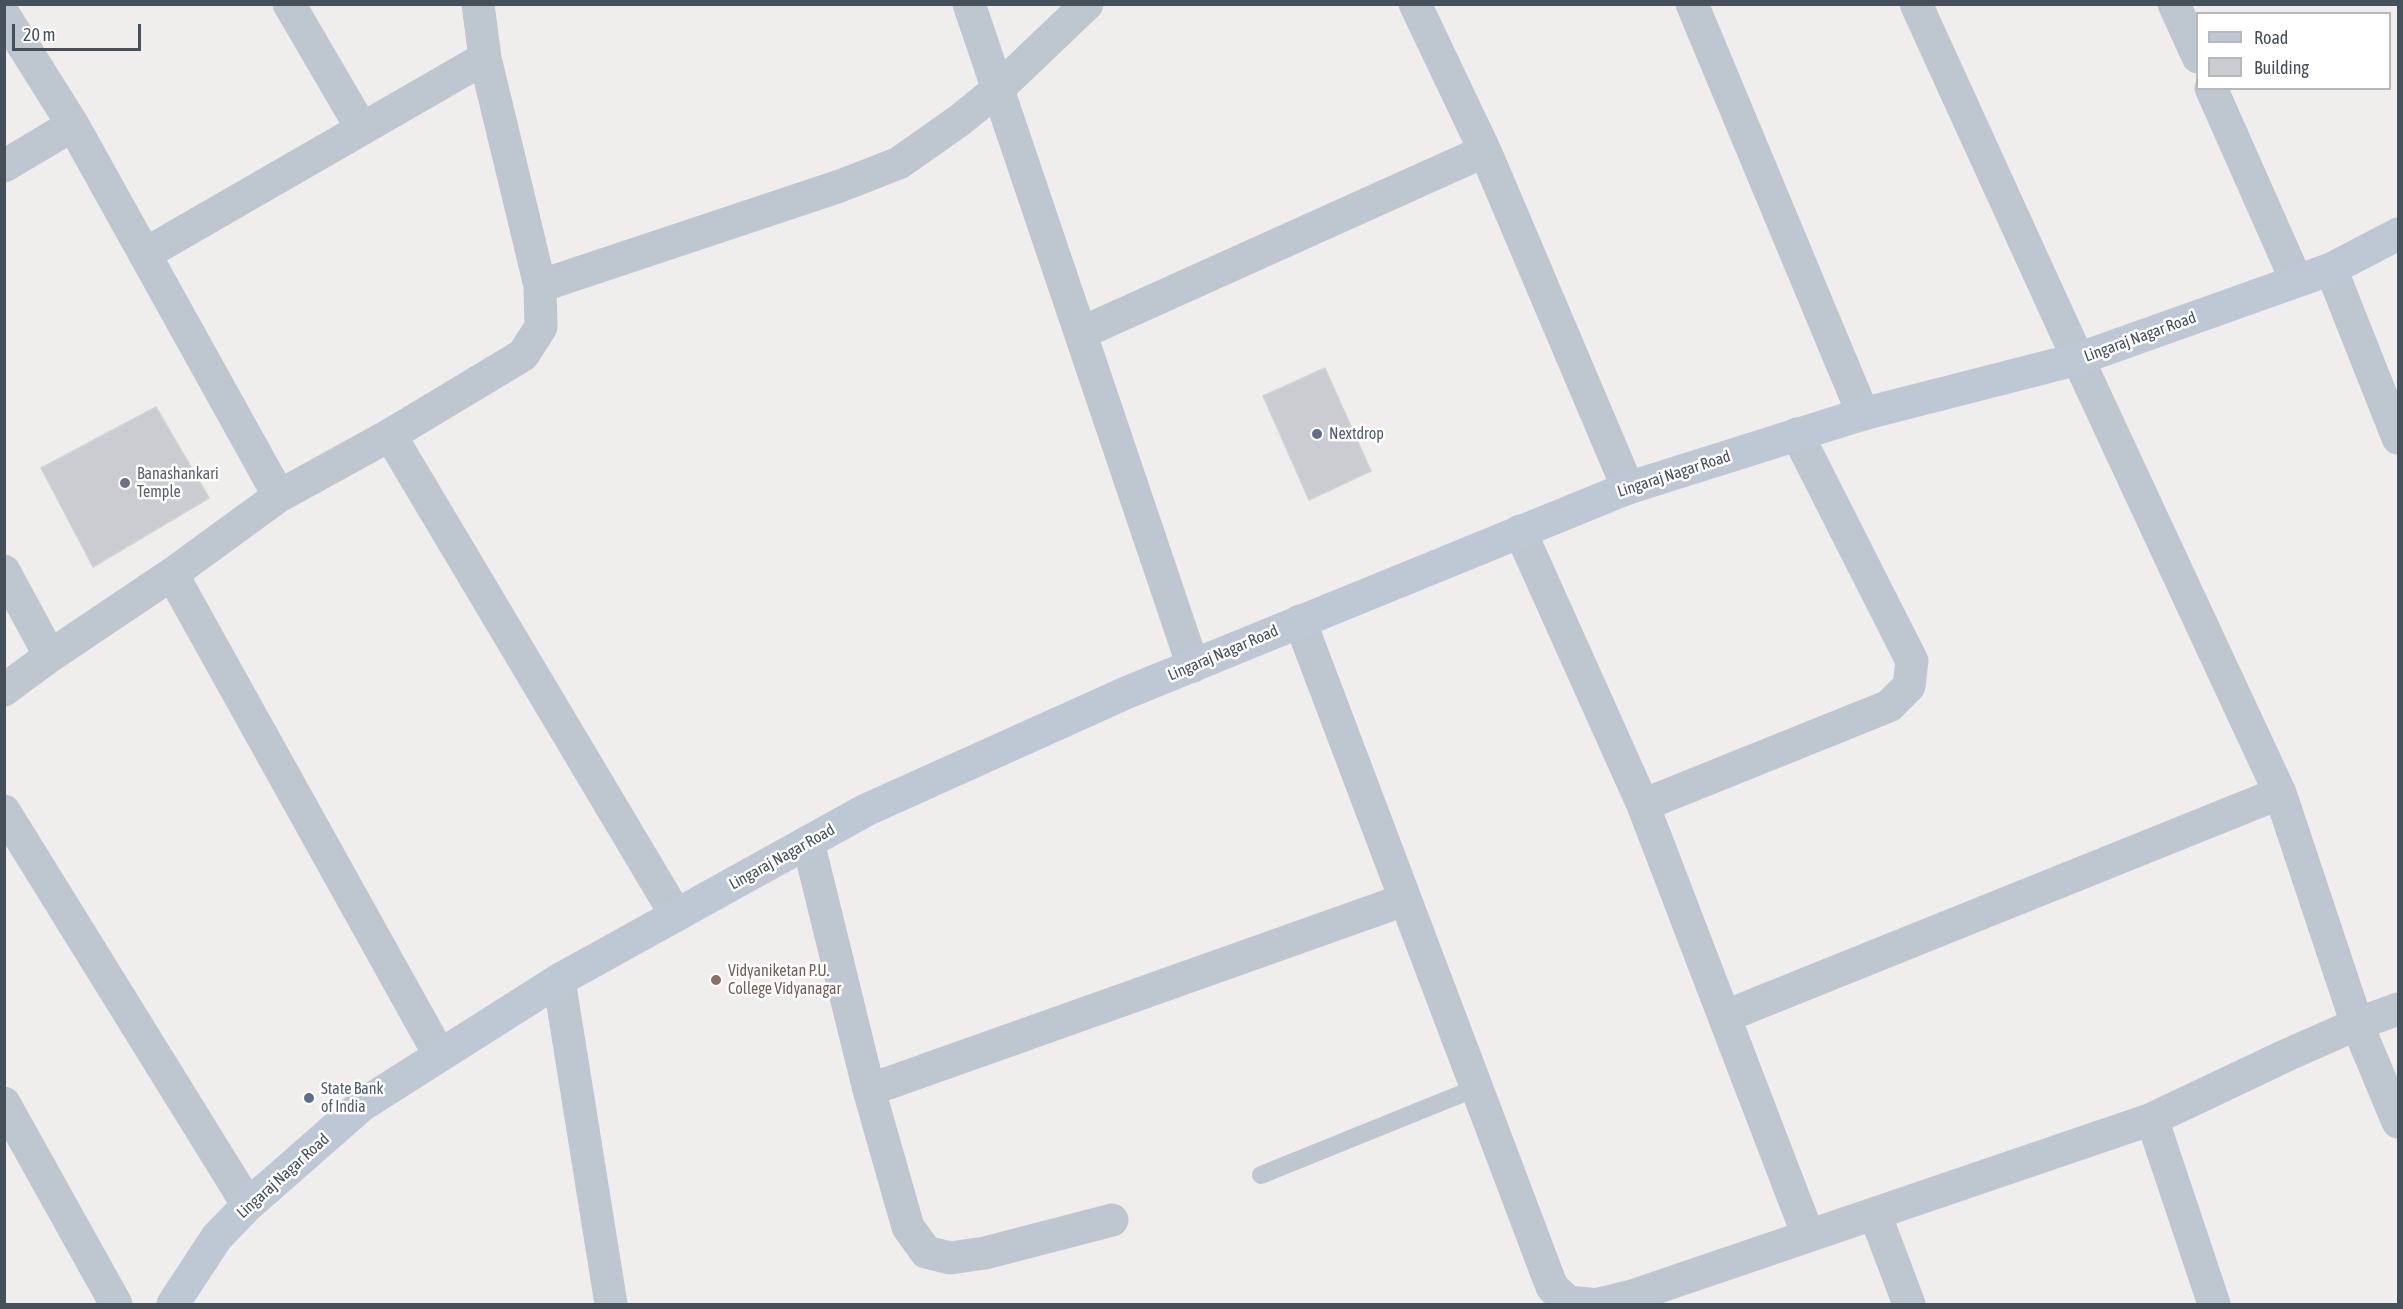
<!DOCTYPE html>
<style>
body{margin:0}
#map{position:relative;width:2403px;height:1309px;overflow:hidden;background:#f0eded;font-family:"Asap Condensed",sans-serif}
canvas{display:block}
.frame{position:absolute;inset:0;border:6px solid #46505a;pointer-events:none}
.legend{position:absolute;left:2196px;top:12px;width:195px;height:78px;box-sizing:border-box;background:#fff;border:2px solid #b5b9bd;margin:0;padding:8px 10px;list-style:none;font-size:18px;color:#46505a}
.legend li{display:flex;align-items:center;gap:12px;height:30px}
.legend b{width:30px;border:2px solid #b5b9bd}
.scale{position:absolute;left:12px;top:24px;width:129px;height:27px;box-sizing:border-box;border:3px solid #46505a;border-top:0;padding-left:8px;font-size:18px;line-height:21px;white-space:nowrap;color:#46505a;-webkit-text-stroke:4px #fff;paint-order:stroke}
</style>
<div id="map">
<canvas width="2403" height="1309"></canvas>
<div class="frame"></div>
<ul class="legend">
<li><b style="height:8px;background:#bec8d4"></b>Road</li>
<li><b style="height:16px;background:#caccd2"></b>Building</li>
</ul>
<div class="scale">20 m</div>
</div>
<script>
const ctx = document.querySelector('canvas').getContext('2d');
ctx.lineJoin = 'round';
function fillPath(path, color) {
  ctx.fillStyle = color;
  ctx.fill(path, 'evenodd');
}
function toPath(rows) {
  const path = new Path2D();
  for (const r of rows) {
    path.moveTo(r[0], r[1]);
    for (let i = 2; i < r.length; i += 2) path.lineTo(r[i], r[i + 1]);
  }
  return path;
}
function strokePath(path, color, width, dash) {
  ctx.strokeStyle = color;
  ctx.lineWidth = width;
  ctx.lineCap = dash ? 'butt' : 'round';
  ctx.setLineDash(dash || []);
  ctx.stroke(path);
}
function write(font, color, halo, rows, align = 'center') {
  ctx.font = font + ' "Asap Condensed",sans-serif';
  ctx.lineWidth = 5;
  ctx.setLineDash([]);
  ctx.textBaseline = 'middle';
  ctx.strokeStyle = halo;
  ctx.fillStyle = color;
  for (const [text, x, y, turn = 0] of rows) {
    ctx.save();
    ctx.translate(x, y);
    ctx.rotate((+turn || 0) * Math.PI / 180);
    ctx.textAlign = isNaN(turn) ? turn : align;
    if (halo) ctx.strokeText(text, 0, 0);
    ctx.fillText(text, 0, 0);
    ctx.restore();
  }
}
const building = toPath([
 [1325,368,1371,471,1309,500,1263,396,1325,368],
 [156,407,209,498,93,567,41,468,156,407]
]);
const lane = toPath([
 [1261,1175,1476,1088]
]);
const street = toPath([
 [289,4,362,129],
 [969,4,1193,666],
 [1415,4,1485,151,1628,488],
 [1692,4,1863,414],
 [1916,4,2078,359,2280,793,2357,1024,2398,1122],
 [2174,4,2198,57],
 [4,15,73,125,279,496],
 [2211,88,2296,280],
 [4,166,73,125],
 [145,254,485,58],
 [2331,269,2398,438],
 [540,286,840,186,899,163,960,120,998,89,1087,4],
 [1081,333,1485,151],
 [390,435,676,915],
 [1520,531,1643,805,1808,1235],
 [4,571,50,656],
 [172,574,439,1054],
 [1300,621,1552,1287,1568,1302,1589,1304],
 [4,690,50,656,172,574,279,496,390,435,523,355,541,327,540,286,485,58,478,4],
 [1643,805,1889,706,1909,686,1912,661,1797,434],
 [4,811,248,1205],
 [808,842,869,1090,908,1227,926,1252,950,1258,985,1253,1112,1220],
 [559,980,611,1304],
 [1726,1016,2280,793],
 [869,1090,1404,900],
 [4,1103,116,1304],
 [2152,1119,2214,1304],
 [1875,1214,1909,1304],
 [1599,1304,1632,1296,2152,1119,2287,1055,2357,1024,2398,1009]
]);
const secondary = toPath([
 [173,1304,217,1237,248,1205,362,1105,559,980,866,810,1128,692,1628,488,1863,414,2078,359,2331,269,2398,234]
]);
const markers = [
 [1317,434,6,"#5c6f8a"],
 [125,483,6,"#6b7280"],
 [716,980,6,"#8d6e63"],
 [309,1098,6,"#5c6f8a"]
];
const streetNames = [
 ["Lingaraj Nagar Road",2140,337,-20],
 ["Lingaraj Nagar Road",1674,474,-18],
 ["Lingaraj Nagar Road",1223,653,-23],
 ["Lingaraj Nagar Road",782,857,-29],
 ["Lingaraj Nagar Road",283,1176,-42]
];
const serviceNames = [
 ["Nextdrop",1329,434],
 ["State Bank",321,1089],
 ["of India",321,1107]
];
const worshipNames = [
 ["Banashankari",137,474],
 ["Temple",137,492]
];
const educationNames = [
 ["Vidyaniketan P.U.",728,971],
 ["College Vidyanagar",728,989]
];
fillPath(building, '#caccd2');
strokePath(building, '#d1d3d8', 1.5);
strokePath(lane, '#bec7cf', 18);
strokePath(street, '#bec7cf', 33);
strokePath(secondary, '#bec8d4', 33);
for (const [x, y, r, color] of markers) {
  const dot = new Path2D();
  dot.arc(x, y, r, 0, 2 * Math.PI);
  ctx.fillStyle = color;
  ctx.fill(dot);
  strokePath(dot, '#fff', 2);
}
write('16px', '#46505a', '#fff', streetNames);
write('16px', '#4e5e75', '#fff', serviceNames, 'left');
write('16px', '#5b616d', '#fff', worshipNames, 'left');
write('16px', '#785e54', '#fff', educationNames, 'left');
</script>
